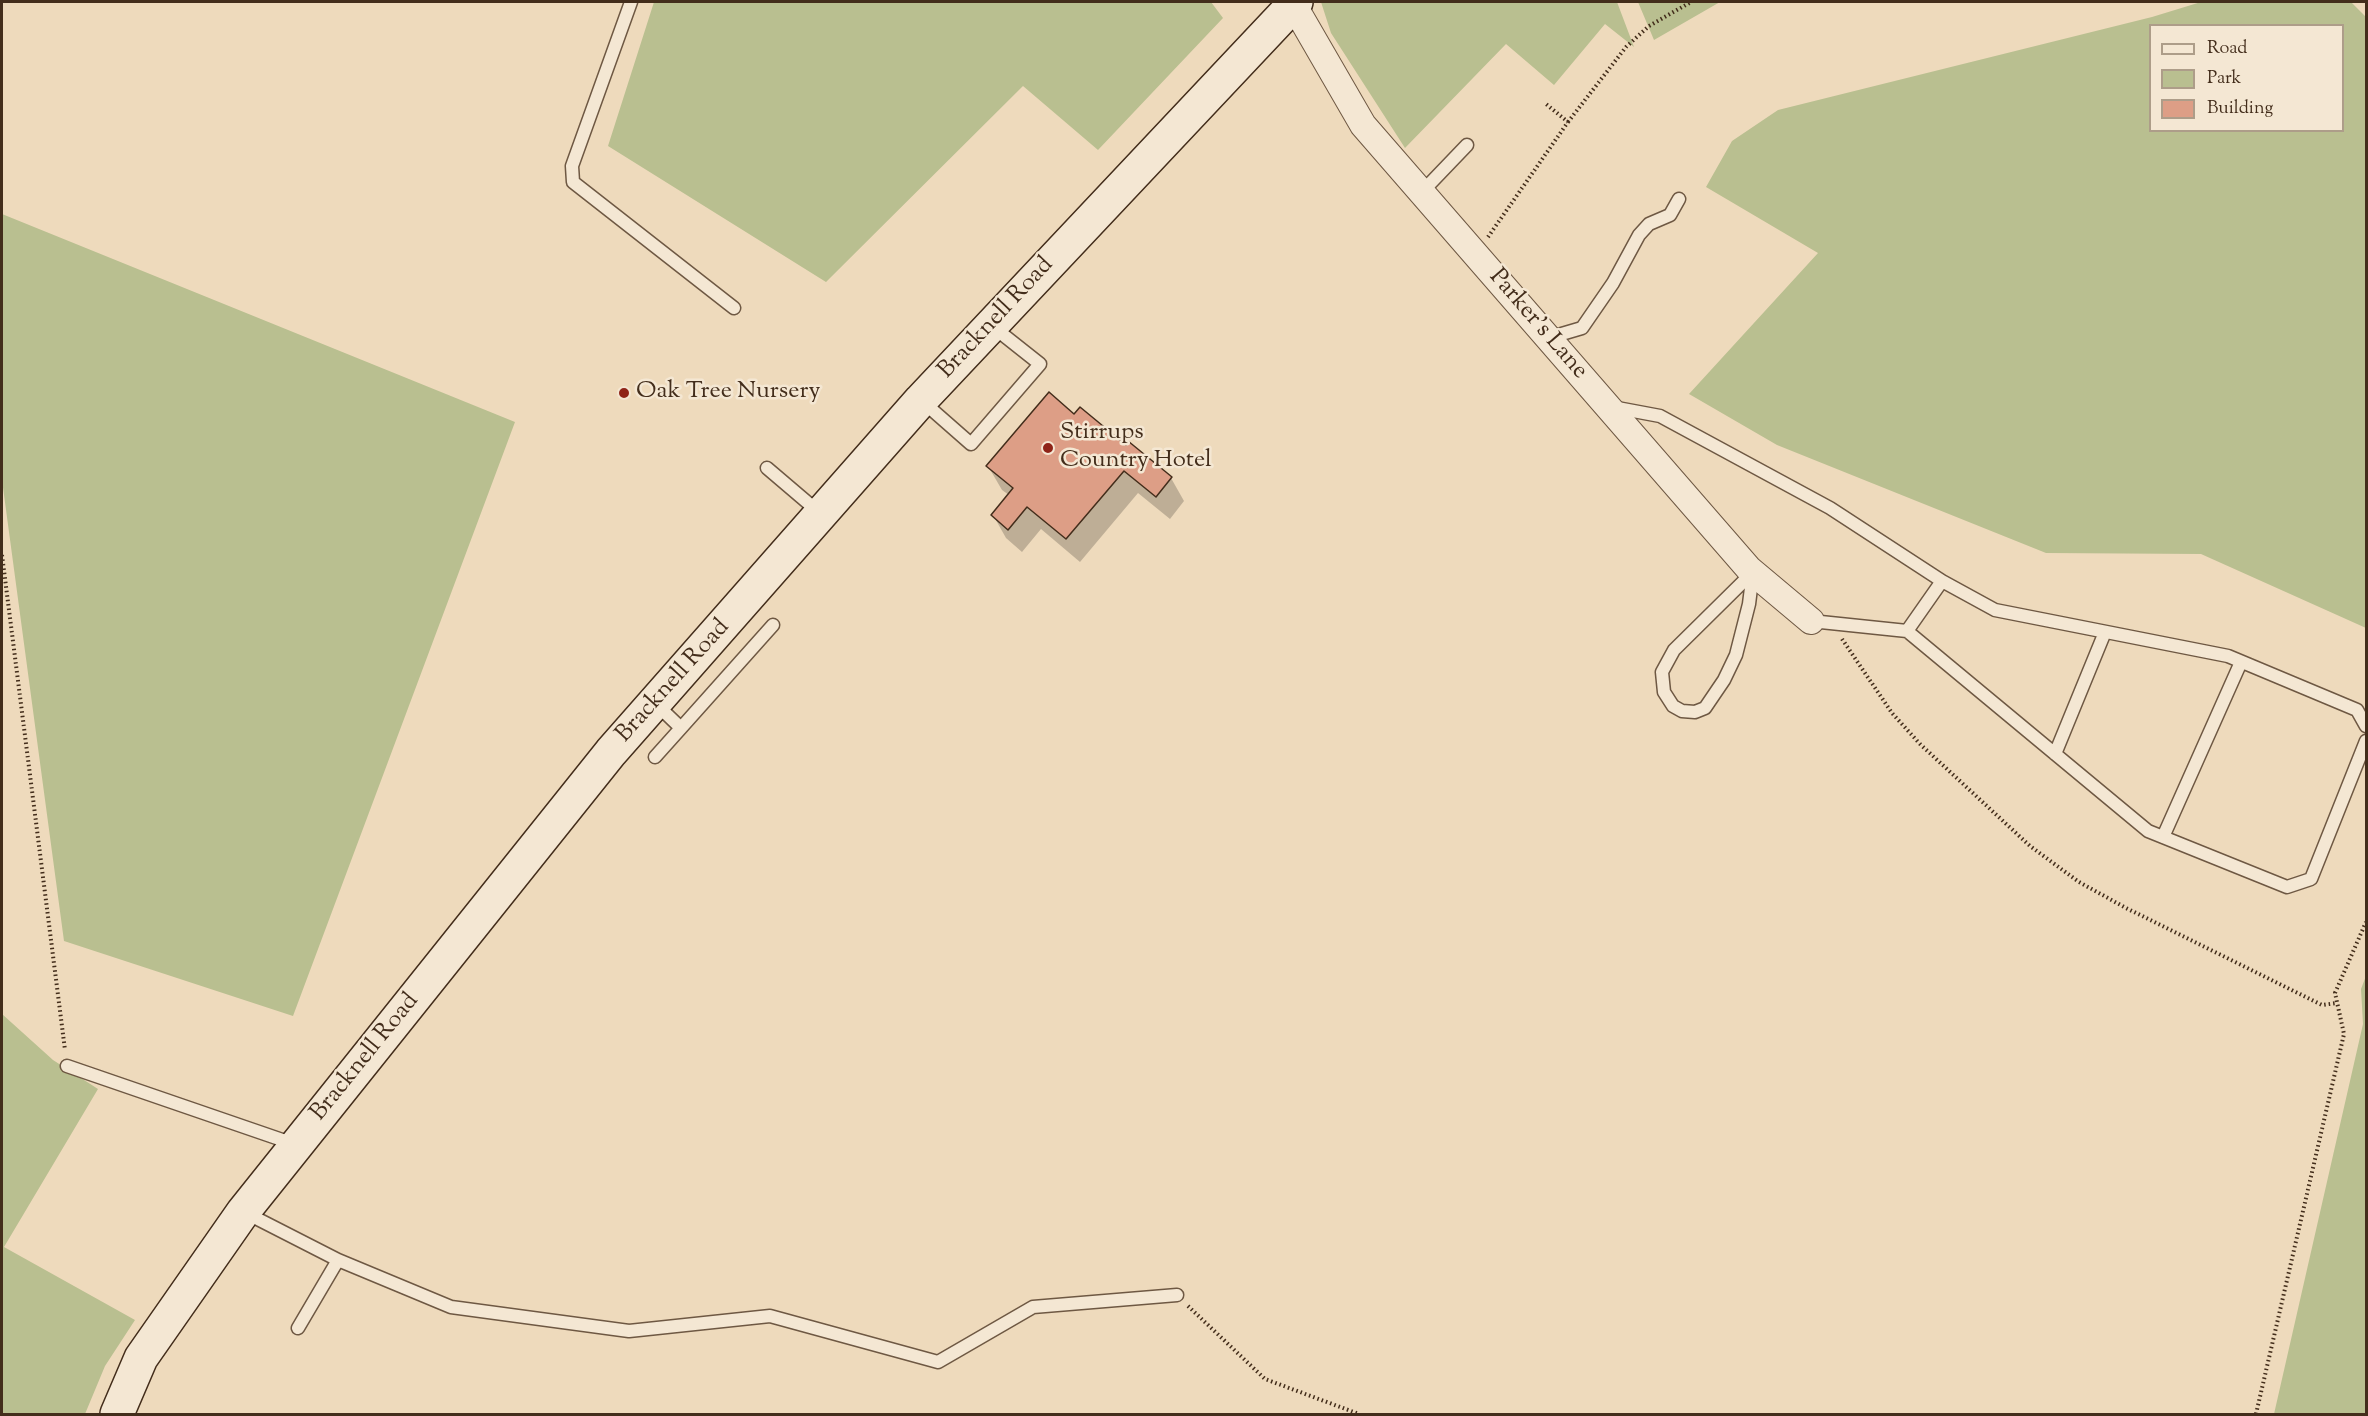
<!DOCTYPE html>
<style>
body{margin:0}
#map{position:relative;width:2368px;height:1416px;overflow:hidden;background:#eedabc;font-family:"Sorts Mill Goudy",serif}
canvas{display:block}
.frame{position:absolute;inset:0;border:3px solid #432d1b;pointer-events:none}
.legend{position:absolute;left:2149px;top:24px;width:195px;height:108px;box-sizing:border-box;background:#f4e7d3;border:2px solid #ad9d89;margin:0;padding:8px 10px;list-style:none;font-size:18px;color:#432d1b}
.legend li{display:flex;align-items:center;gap:12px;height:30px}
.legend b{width:30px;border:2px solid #ad9d89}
</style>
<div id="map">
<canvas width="2368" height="1416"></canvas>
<div class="frame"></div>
<ul class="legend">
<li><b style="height:8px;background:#f4e7d3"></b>Road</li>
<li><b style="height:16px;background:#b9bf90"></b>Park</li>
<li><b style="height:16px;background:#dd9e86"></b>Building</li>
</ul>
</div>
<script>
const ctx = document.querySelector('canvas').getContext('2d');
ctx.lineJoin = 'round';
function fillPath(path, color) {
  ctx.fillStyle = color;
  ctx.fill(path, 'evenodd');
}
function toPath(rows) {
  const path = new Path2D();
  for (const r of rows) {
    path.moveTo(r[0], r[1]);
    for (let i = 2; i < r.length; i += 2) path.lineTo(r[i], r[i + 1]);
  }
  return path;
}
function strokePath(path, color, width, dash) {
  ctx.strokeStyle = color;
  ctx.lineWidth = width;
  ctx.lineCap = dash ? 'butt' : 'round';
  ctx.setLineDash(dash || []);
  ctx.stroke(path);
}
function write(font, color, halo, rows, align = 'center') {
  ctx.font = font + ' "Sorts Mill Goudy",serif';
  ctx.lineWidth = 5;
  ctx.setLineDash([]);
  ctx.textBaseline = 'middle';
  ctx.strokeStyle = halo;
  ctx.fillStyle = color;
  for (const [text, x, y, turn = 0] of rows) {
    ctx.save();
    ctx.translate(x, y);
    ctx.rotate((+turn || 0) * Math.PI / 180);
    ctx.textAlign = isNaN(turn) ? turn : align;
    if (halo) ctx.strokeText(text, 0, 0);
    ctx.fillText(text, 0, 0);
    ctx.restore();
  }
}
const green = toPath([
 [654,2,1211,2,1223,18,1098,150,1023,86,826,282,608,146],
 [1321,2,1617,2,1634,47,1605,24,1554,85,1506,44,1405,148,1331,33],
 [1638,2,1720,2,1654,40],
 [2201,2,2351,2,2366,17,2366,628,2201,554,2046,553,1777,445,1689,394,1818,253,1706,187,1732,141,1778,110,2152,17],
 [2150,26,2342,26,2342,130,2150,130],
 [2,214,515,422,293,1016,64,941,2,480],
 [2366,976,2366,1414,2274,1414,2363,1024,2361,989],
 [2,1014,53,1060,98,1089,4,1247,135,1320,105,1366,85,1414,2,1414]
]);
const shadow = toPath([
 [1075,416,1171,478,1184,501,1170,519,1138,493,1080,562,1041,529,1022,552,1006,538,993,515,1009,495,1002,490,988,466]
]);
const building = toPath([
 [1049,392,1074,414,1080,407,1126,445,1128,441,1172,477,1156,497,1124,471,1066,539,1027,507,1008,530,991,515,1013,488,986,466,1049,392]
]);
const path = toPath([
 [1568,122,1626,47,1649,26,1691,2],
 [1488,237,1568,122,1546,104],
 [2,555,65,1050],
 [1842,639,1892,713,1920,744,2030,846,2079,882,2126,908,2322,1005,2337,1003],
 [1188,1306,1265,1379,1359,1414],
 [2256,1414,2344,1034,2335,993,2366,922]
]);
const lane = toPath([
 [631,2,572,166,573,182,734,308],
 [1421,193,1467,145],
 [1548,338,1582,328,1613,283,1639,235,1649,224,1670,215,1679,199],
 [922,401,971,444,1040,364,992,326],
 [1612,407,1660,416,1830,508,1942,581],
 [767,468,821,514],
 [1753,572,1749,604,1736,655,1724,680,1705,708,1695,712,1682,711,1673,706,1664,692,1662,672,1674,650,1753,572],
 [1811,621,1907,631,2148,831,2287,887,2311,879,2366,741],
 [1907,631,1942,581,1995,610,2228,656,2357,710,2366,726],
 [656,704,681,728,773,625],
 [2055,754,2105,632],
 [655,757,681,728],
 [2163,837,2241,662],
 [67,1066,294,1144],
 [244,1212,338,1260,451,1307,629,1331,770,1316,938,1362,1033,1307,1177,1295],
 [298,1328,338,1260]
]);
const street = toPath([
 [1293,4,1363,125,1749,569,1811,621]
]);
const secondary = toPath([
 [117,1414,141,1358,243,1212,611,752,921,400,1296,2]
]);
const markers = [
 [624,393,6,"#8f2418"],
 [1048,448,6,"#8f2418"]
];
const streetNames = [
 ["Bracknell Road",997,319,-47],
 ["Parker's Lane",1537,325,49],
 ["Bracknell Road",674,682,-48],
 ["Bracknell Road",366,1058,-51]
];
const poiNames = [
 ["Oak Tree Nursery",636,393],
 ["Stirrups",1060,434],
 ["Country Hotel",1060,462]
];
fillPath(green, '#b9bf90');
fillPath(shadow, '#0003');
fillPath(building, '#dd9e86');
strokePath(building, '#432d1b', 1.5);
strokePath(lane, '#6e5843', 15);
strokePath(street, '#6e5843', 28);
strokePath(secondary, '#432d1b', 36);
strokePath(path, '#432d1b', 4, [1.5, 3]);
strokePath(lane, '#f4e7d3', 12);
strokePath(street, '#f4e7d3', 26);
strokePath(secondary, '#f4e7d3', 33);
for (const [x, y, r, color] of markers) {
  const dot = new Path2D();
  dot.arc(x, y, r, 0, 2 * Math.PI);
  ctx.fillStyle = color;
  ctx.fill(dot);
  strokePath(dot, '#f4e7d3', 2);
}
write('24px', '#432d1b', '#f4e7d3', streetNames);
write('24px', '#432d1b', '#f4e7d3', poiNames, 'left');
</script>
